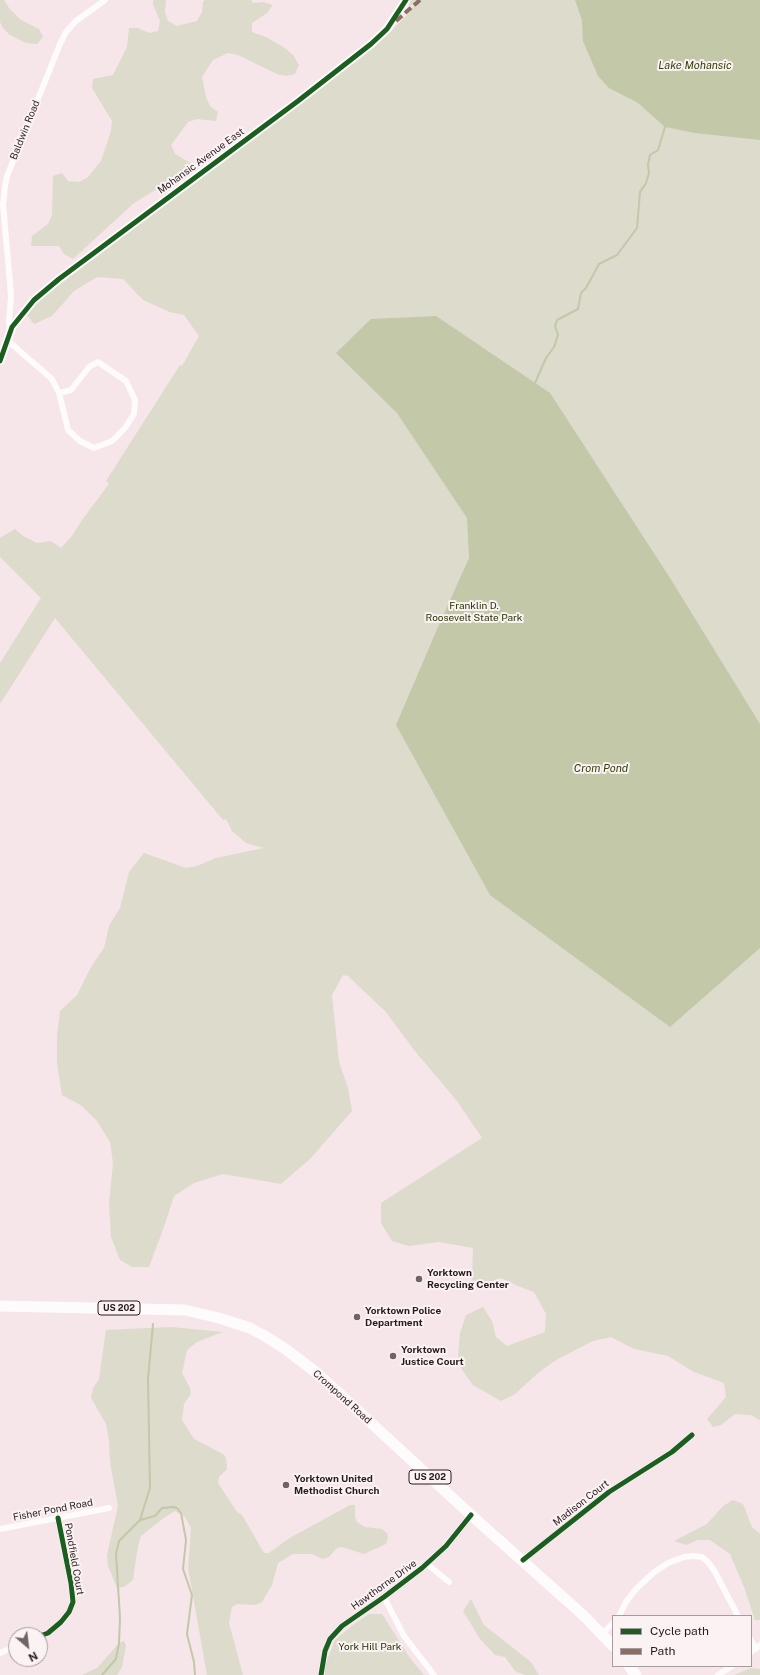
<!DOCTYPE html>
<style>
body{margin:0}
#map{position:relative;width:760px;height:1675px;overflow:hidden;background:#f6e5e9;font-family:"Public Sans",sans-serif}
canvas{display:block}
.legend{position:absolute;left:612px;top:1615px;width:140px;height:52px;box-sizing:border-box;background:#faf2f3;border:1px solid #a69c9e;margin:0;padding:5px 7px;list-style:none;font-size:12px;color:#281b1e}
.legend li{display:flex;align-items:center;gap:8px;height:20px}
.legend b{width:20px;border:1px solid #a69c9e}
.north{position:absolute;left:8px;top:1627px;width:40px;height:40px;box-sizing:border-box;background:#faf2f3;border:1px solid #a69c9e;border-radius:50%;rotate:152deg;font-size:11px;font-weight:700;line-height:16px;text-align:center;color:#281b1e}
.north::after{content:'';display:block;margin:auto;width:14px;height:18px;background:#706265;clip-path:polygon(50% 0,100% 100%,50% 72%,0 100%)}
</style>
<div id="map">
<canvas width="760" height="1675"></canvas>
<ul class="legend">
<li><b style="height:5px;background:#1b5e20"></b>Cycle path</li>
<li><b style="height:5px;background:#8d6e63"></b>Path</li>
</ul>
<div class="north">N</div>
</div>
<script>
const ctx = document.querySelector('canvas').getContext('2d');
ctx.lineJoin = 'round';
function fillPath(path, color) {
  ctx.fillStyle = color;
  ctx.fill(path, 'evenodd');
}
function toPath(rows) {
  const path = new Path2D();
  for (const r of rows) {
    path.moveTo(r[0], r[1]);
    for (let i = 2; i < r.length; i += 2) path.lineTo(r[i], r[i + 1]);
  }
  return path;
}
function strokePath(path, color, width, dash) {
  ctx.strokeStyle = color;
  ctx.lineWidth = width;
  ctx.lineCap = dash ? 'butt' : 'round';
  ctx.setLineDash(dash || []);
  ctx.stroke(path);
}
function write(font, color, halo, rows, align = 'center') {
  ctx.font = font + ' "Public Sans",sans-serif';
  ctx.lineWidth = 4;
  ctx.setLineDash([]);
  ctx.textBaseline = 'middle';
  ctx.strokeStyle = halo;
  ctx.fillStyle = color;
  for (const [text, x, y, turn = 0] of rows) {
    ctx.save();
    ctx.translate(x, y);
    ctx.rotate((+turn || 0) * Math.PI / 180);
    ctx.textAlign = isNaN(turn) ? turn : align;
    if (halo) ctx.strokeText(text, 0, 0);
    ctx.fillText(text, 0, 0);
    ctx.restore();
  }
}
const green = toPath([
 [0,0,4,0,9,8,21,20,39,29,43,37,37,44,26,43,10,35,3,28,0,22],
 [153,0,166,0,165,12,168,21,177,26,197,21,202,12,203,2,205,0,251,0,253,3,263,2,273,5,267,13,252,23,252,32,266,37,285,48,293,55,299,65,295,74,286,76,277,74,238,55,228,53,213,60,202,77,206,97,210,106,218,112,216,121,197,119,188,122,171,145,175,154,192,164,186,171,134,203,73,259,64,254,59,246,31,246,32,236,48,224,52,215,53,176,62,173,68,181,79,182,88,177,101,161,111,131,112,121,92,88,93,79,113,75,127,47,129,28,138,28,149,33,158,31,160,21,153,4],
 [410,0,760,0,760,1420,751,1415,735,1414,721,1425,713,1427,707,1419,726,1397,724,1383,694,1372,668,1356,634,1349,611,1337,593,1341,556,1360,538,1373,515,1394,501,1401,473,1385,462,1370,458,1355,460,1333,466,1315,483,1307,492,1321,496,1337,507,1346,545,1332,546,1314,534,1292,518,1286,501,1278,474,1288,472,1278,473,1248,439,1242,409,1246,392,1241,381,1223,381,1203,482,1138,457,1101,414,1050,386,1012,348,976,343,975,332,995,339,1062,348,1088,352,1111,310,1159,281,1184,223,1174,194,1183,174,1196,165,1224,149,1267,132,1267,120,1260,111,1237,109,1204,113,1163,110,1142,97,1121,82,1106,62,1095,57,1063,57,1036,60,1011,77,995,91,967,104,948,109,926,120,908,129,872,144,853,186,868,197,866,216,858,264,848,246,843,232,831,226,819,223,820,55,618,0,704,0,663,41,598,0,557,0,538,15,529,23,536,37,543,51,541,61,548,71,537,82,520,109,484,106,481,180,365,182,366,199,336,184,315,170,312,143,300,123,279,97,277,74,291,52,316,34,324,26,314,42,298,388,34,411,11,414,4,409,6,408,3],
 [171,1327,223,1332,197,1342,187,1350,182,1373,190,1388,191,1394,184,1404,182,1420,194,1439,223,1454,226,1458,227,1469,219,1477,218,1483,237,1512,242,1515,264,1553,269,1553,288,1539,350,1505,355,1505,355,1517,357,1522,365,1527,382,1529,387,1533,388,1538,386,1544,364,1554,342,1547,337,1548,329,1557,323,1559,312,1554,293,1554,278,1563,272,1585,262,1602,255,1605,237,1604,232,1607,229,1623,243,1675,207,1675,188,1568,191,1528,185,1517,175,1511,165,1517,141,1536,138,1546,133,1580,124,1587,117,1588,108,1566,107,1555,118,1506,110,1462,109,1440,106,1424,91,1398,93,1388,99,1379,106,1330],
 [733,1500,743,1504,752,1527,760,1534,760,1620,755,1620,744,1587,730,1554,710,1540,698,1540,686,1545,674,1541,707,1524,723,1506],
 [471,1599,484,1625,531,1662,539,1675,525,1675,515,1671,505,1657,495,1655,480,1639,463,1611],
 [369,1614,382,1614,410,1658,424,1675,325,1675,325,1666,335,1640,354,1624],
 [124,1641,126,1646,122,1667,117,1675,82,1675,97,1668,119,1643],
 [751,1668,760,1669,760,1675,734,1675]
]);
const water = toPath([
 [575,0,760,0,760,140,695,133,665,127,638,103,609,88,598,76,583,41,582,20],
 [436,316,550,393,670,578,760,724,760,948,670,1027,490,895,396,725,435,634,469,558,467,518,397,413,336,353,371,319]
]);
const stream = toPath([
 [535,383,546,358,554,347,558,335,555,326,557,320,578,309,581,293,586,288,599,264,617,255,637,228,640,192,646,183,649,173,648,165,650,155,658,150,665,127],
 [140,1520,155,1516,162,1508,173,1507,177,1508,181,1513,186,1540,183,1569,192,1595,187,1634,194,1662,195,1675],
 [102,1675,116,1659,119,1643,120,1618,116,1554,119,1541,140,1520,150,1488,148,1379,153,1324]
]);
const street = toPath([
 [10,331,9,321,11,297,10,283,3,205,5,186,7,176,60,44,66,32,76,21,105,0],
 [7,340,52,379,59,393,68,430,80,441,94,448,112,441,125,428,134,414,135,400,126,381,98,362,89,367,71,390,59,393],
 [0,1529,109,1508],
 [523,1560,609,1492,672,1452,692,1435],
 [427,1564,449,1582],
 [384,1597,404,1636,434,1675],
 [619,1616,626,1602,636,1589,653,1573,668,1563,684,1557,693,1556,702,1557,708,1562,715,1572,738,1616],
 [602,1634,613,1623],
 [40,1636,48,1633,61,1622,69,1612,73,1602,71,1583,58,1518],
 [751,1640,756,1649],
 [751,1652,760,1645],
 [0,1653,16,1646],
 [321,1675,325,1651,330,1639,342,1626,384,1597,422,1568,446,1546,471,1515],
 [718,1675,732,1666]
]);
const secondary = toPath([
 [0,361,12,327,34,300,59,279,298,101,371,44,387,29,406,0]
]);
const highway = toPath([
 [0,1306,185,1310,219,1318,250,1328,263,1335,284,1348,317,1373,471,1515,583,1615,613,1646],
 [629,1666,636,1675]
]);
const quiet = toPath([
 [396,21,420,0]
]);
const cycleway = toPath([
 [0,361,12,327,34,300,59,279,298,101,371,44,387,29,406,0],
 [523,1560,609,1492,672,1452,692,1435],
 [40,1636,48,1633,61,1622,69,1612,73,1602,71,1583,58,1518],
 [321,1675,325,1651,330,1639,342,1626,384,1597,422,1568,446,1546,471,1515]
]);
const markers = [
 [419,1279,4,"#706265"],
 [357,1317,4,"#706265"],
 [393,1356,4,"#706265"],
 [286,1485,4,"#706265"]
];
const shields = [
 [119,1308,42],
 [430,1477,42]
];
const shieldNames = [
 ["US 202",119,1308],
 ["US 202",430,1477]
];
const streetNames = [
 ["Baldwin Road",25,130,-68],
 ["Mohansic Avenue East",201,161,-36],
 ["Crompond Road",342,1397,42],
 ["Madison Court",581,1503,-38],
 ["Fisher Pond Road",53,1510,-11],
 ["Pondfield Court",74,1559,80],
 ["Hawthorne Drive",384,1585,-36]
];
const parkNames = [
 ["Franklin D.",474,606],
 ["Roosevelt State Park",474,618],
 ["York Hill Park",370,1647]
];
const poiNames = [
 ["Yorktown",427,1273],
 ["Recycling Center",427,1285],
 ["Yorktown Police",365,1311],
 ["Department",365,1323],
 ["Yorktown",401,1350],
 ["Justice Court",401,1362],
 ["Yorktown United",294,1479],
 ["Methodist Church",294,1491]
];
const waterNames = [
 ["Lake Mohansic",695,66],
 ["Crom Pond",601,769]
];
fillPath(green, '#dddbcc');
fillPath(water, '#c2c8a8');
strokePath(stream, '#c2c8a8', 2);
strokePath(street, '#fefbfc', 6);
strokePath(secondary, '#fefbfc', 9);
strokePath(highway, '#fefbfc', 11);
strokePath(quiet, '#8d6e63', 4, [8, 4]);
strokePath(cycleway, '#1b5e20', 5);
for (const [x, y, r, color] of markers) {
  const dot = new Path2D();
  dot.arc(x, y, r, 0, 2 * Math.PI);
  ctx.fillStyle = color;
  ctx.fill(dot);
  strokePath(dot, '#faf2f3', 1.5);
}
for (const [x, y, w] of shields) {
  const box = new Path2D();
  box.roundRect(x - w / 2, y - 7, w, 14, 3);
  ctx.fillStyle = '#faf2f3';
  ctx.fill(box);
  strokePath(box, '#281b1e', 1);
}
write('bold 9px', '#281b1e', null, shieldNames);
write('10px', '#281b1e', '#faf2f3', streetNames);
write('10px', '#273500', '#faf2f3', parkNames);
write('bold 10px', '#281b1e', '#faf2f3', poiNames, 'left');
write('italic 11px', '#324009', '#faf2f3', waterNames);
</script>
